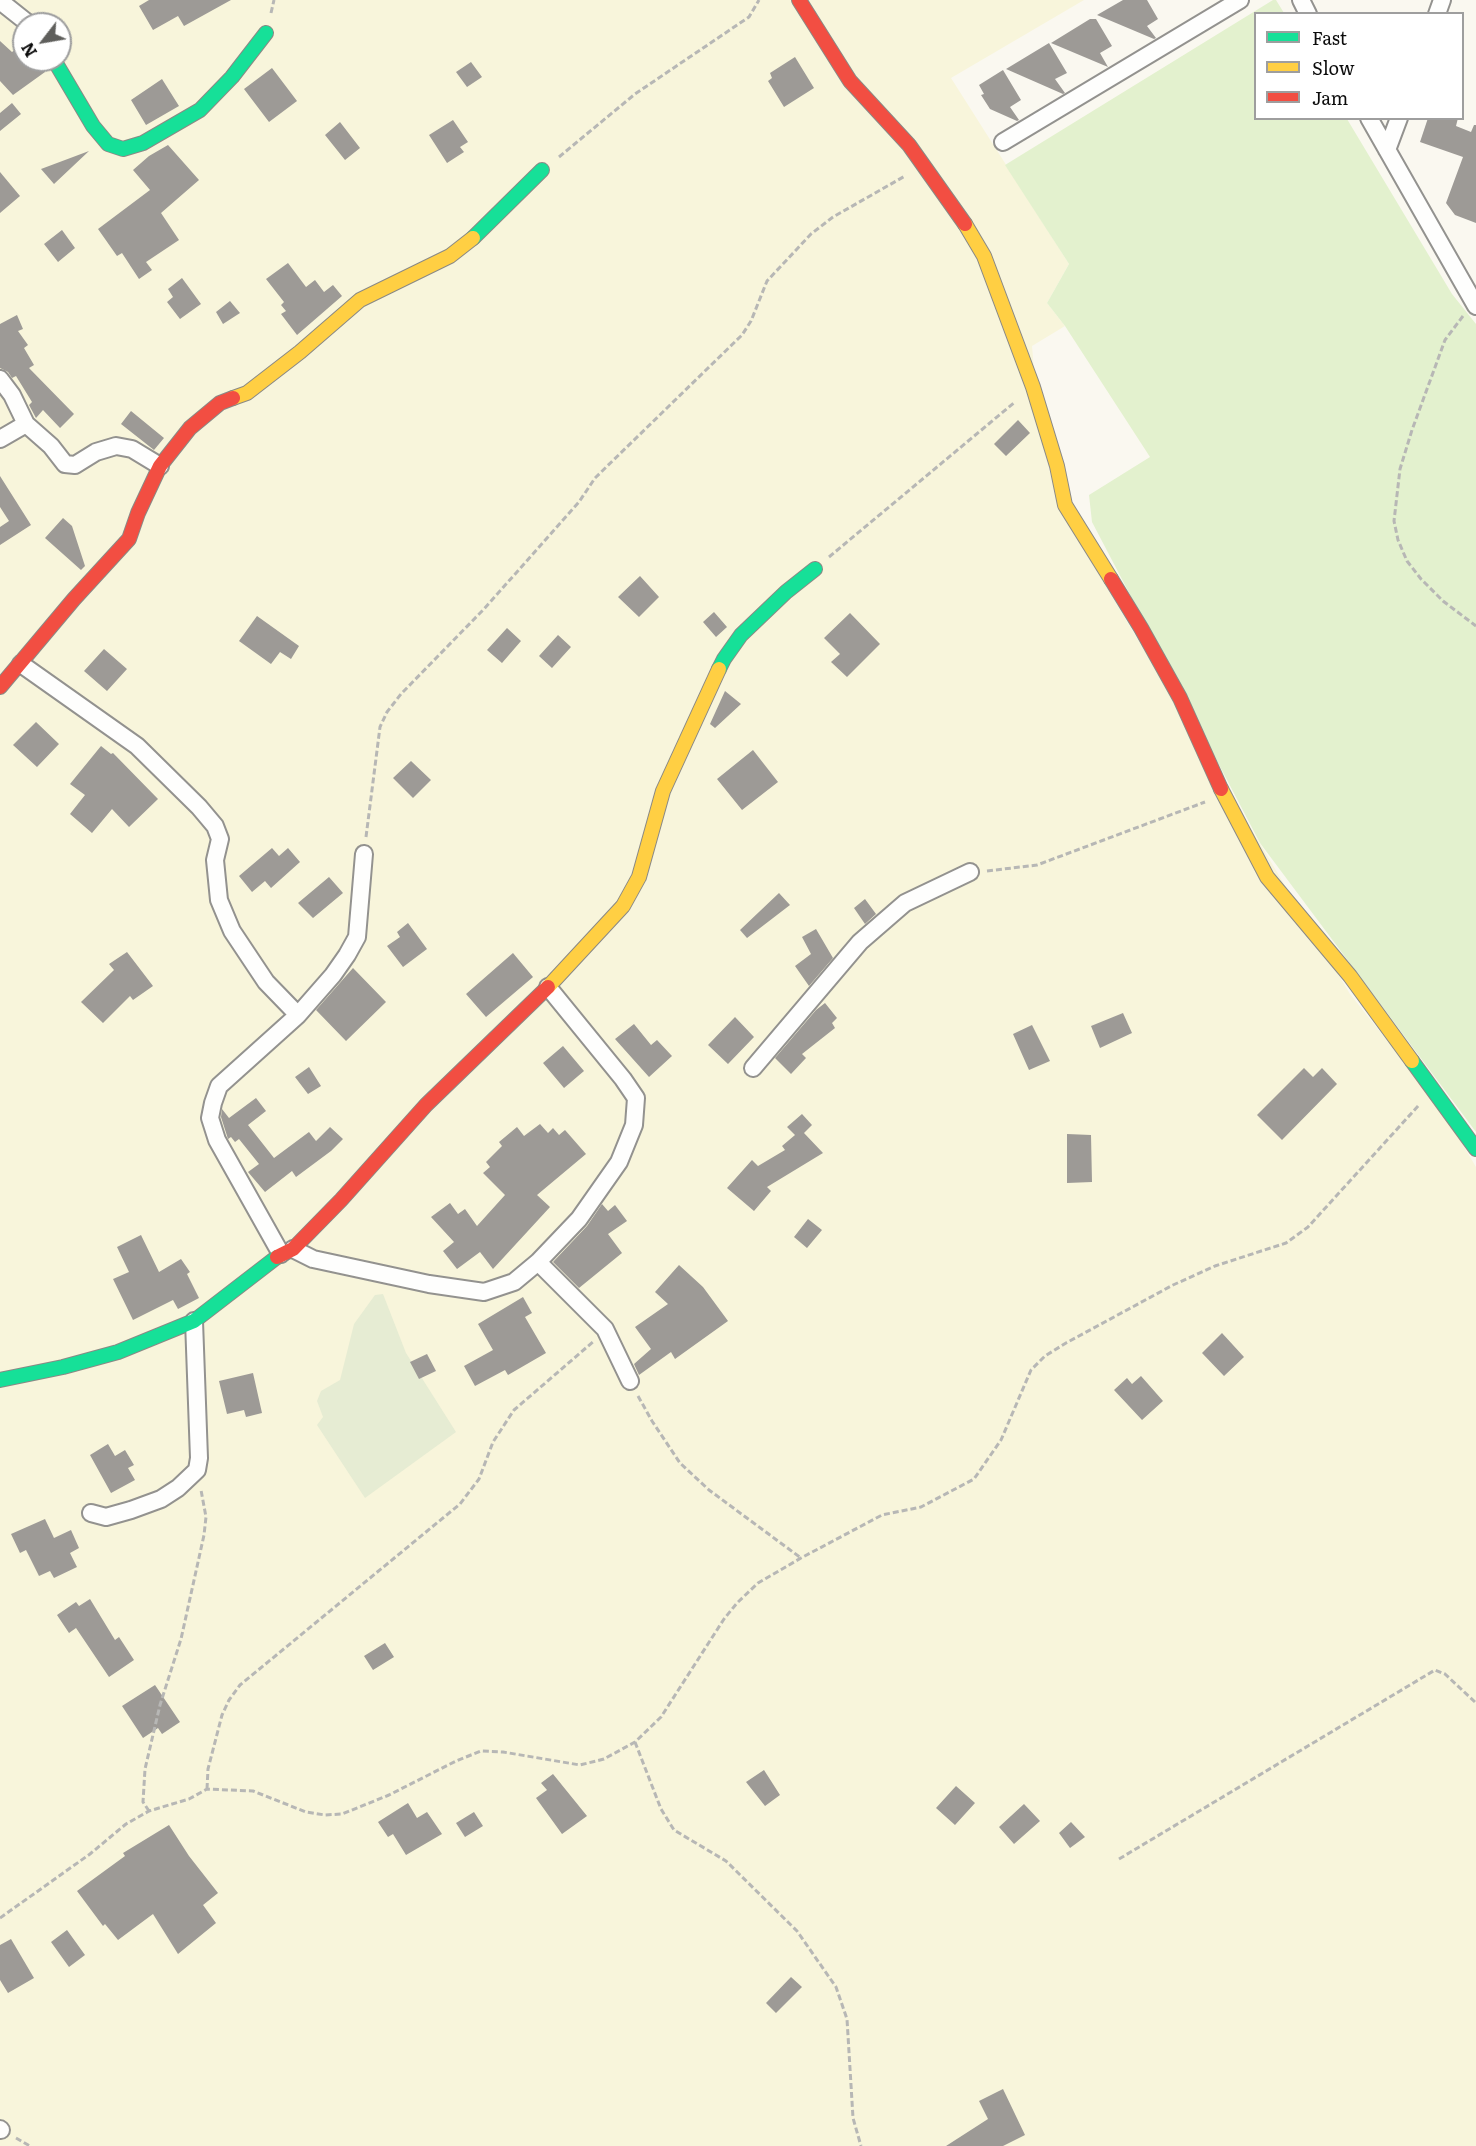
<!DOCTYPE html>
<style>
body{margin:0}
#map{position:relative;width:1476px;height:2146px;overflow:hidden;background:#faf8f0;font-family:Literata,serif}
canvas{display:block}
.legend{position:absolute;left:1254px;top:12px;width:210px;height:108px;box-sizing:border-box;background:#fff;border:2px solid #9e9e9e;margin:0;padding:8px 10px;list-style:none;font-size:18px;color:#0c0c0c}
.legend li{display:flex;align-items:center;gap:12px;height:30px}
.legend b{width:30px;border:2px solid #9e9e9e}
.north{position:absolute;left:12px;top:12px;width:60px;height:60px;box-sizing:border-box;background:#fff;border:2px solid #9e9e9e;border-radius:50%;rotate:239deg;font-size:16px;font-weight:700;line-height:24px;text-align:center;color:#0c0c0c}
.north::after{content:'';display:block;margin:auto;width:21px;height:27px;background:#5f5f5c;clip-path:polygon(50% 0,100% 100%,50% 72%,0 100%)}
</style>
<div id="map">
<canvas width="1476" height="2146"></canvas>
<ul class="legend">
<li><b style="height:8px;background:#16e098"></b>Fast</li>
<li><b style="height:8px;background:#ffcf43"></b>Slow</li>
<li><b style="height:8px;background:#f24e42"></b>Jam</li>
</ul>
<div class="north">N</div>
</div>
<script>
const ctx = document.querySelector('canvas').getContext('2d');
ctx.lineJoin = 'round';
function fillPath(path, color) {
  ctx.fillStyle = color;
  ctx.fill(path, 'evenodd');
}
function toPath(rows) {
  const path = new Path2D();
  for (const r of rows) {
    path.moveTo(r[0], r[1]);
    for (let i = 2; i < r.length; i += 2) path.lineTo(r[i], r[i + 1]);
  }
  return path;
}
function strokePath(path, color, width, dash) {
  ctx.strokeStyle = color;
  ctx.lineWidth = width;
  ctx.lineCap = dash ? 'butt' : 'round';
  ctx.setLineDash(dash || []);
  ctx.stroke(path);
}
const farmland = toPath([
 [0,0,1084,0,951,78,1069,264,1047,303,1065,326,1032,346,1039,428,1059,508,1350,994,1441,1108,1476,1167,1476,2146,0,2146],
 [24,24,60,24,60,60,24,60]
]);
const green = toPath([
 [1273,0,1276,0,1284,13,1256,14,1256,118,1347,119,1452,294,1476,324,1476,1132,1260,843,1092,522,1089,495,1150,457,1065,326,1047,303,1069,264,1005,165]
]);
const cemetery = toPath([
 [383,1294,406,1353,456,1432,365,1498,317,1425,323,1417,317,1401,321,1391,340,1380,354,1324,375,1295]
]);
const building = toPath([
 [149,0,231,0,184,26,178,16,153,30,139,6],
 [1123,0,1147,0,1158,19,1147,26,1156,38,1154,39,1097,15],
 [1090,19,1096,19,1112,46,1100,53,1108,67,1051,43],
 [0,41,12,52,24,43,24,60,40,60,45,72,13,95,0,81],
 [1049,43,1067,73,1055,79,1065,93,1063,94,1006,69],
 [795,57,814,88,784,107,768,81,772,78,770,73],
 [471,62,482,77,467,87,456,72],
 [272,68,297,101,269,122,244,89],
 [1003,70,1021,100,1010,107,1019,120,1017,121,990,109,981,95,984,94,979,85],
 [162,79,179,106,146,125,131,100],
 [12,103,21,114,0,131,0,113],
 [1428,118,1458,118,1456,126,1471,132,1474,125,1476,125,1476,223,1455,215,1446,203,1463,157,1420,142],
 [453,120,468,142,460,147,464,152,447,163,429,135],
 [340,122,360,148,345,160,325,135],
 [168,145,199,180,161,213,179,240,146,262,152,270,139,279,122,253,117,256,98,229,150,190,133,170,149,156],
 [89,151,54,184,41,169],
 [0,172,20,196,0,213],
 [62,230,75,248,58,262,44,244],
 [288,263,306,287,315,280,324,292,333,285,342,296,297,335,281,314,286,311,281,305,284,302,266,279],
 [182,278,201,304,180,319,167,302,173,297,168,289],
 [230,301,240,313,223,324,216,312],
 [17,315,23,329,18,331,28,345,24,348,34,365,29,368,74,414,60,428,43,410,36,418,29,405,32,402,16,376,12,378,8,372,0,368,0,324],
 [131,411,164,438,154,450,121,424],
 [1018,420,1030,433,1006,456,994,444],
 [0,476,31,525,0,545,0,527,9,521,0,507],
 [63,518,72,526,85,566,81,570,45,538],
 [640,576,659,597,639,617,618,597],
 [714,612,727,627,716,637,703,622],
 [850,613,880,644,847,677,831,662,840,654,824,638],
 [257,616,299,646,291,659,280,652,271,664,239,641],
 [507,628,521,641,502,663,487,650],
 [558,635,571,647,552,668,539,656],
 [104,649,127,669,107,691,84,671],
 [725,691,741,704,715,728,710,724],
 [36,722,59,744,37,767,13,745],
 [101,746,111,754,113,753,158,799,129,827,112,809,92,833,70,814,85,795,70,784],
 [753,750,778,782,742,810,717,779],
 [411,761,431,780,413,798,393,778],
 [272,848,279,856,288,848,300,862,271,888,265,881,252,892,239,876],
 [329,877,343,893,313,918,298,903],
 [779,893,790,905,747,938,740,930],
 [865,899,876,914,865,924,854,908],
 [408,923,427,949,403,967,387,946,400,937,397,932],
 [816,929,833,958,809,986,795,966,811,954,802,937],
 [127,952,153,986,133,1000,130,996,103,1023,81,1002,114,970,109,964],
 [513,953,533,977,486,1017,466,994],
 [353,968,386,1002,346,1041,316,1010],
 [825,1003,837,1018,832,1023,835,1028,802,1054,806,1058,791,1074,775,1058,816,1010],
 [1123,1013,1132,1033,1100,1048,1091,1026],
 [735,1017,754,1037,728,1064,708,1045],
 [634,1024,651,1045,657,1040,672,1056,649,1077,615,1039],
 [1032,1025,1050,1061,1029,1070,1013,1034],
 [563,1046,584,1071,564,1088,543,1063],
 [309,1067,321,1086,308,1094,295,1077],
 [1304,1068,1313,1077,1322,1068,1337,1084,1282,1140,1257,1115],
 [256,1098,266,1111,248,1125,274,1158,309,1132,316,1141,330,1127,343,1139,331,1151,296,1177,292,1171,265,1192,248,1172,259,1164,239,1139,235,1142,231,1137,228,1139,221,1117,222,1109,229,1118],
 [802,1114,812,1125,804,1133,823,1153,767,1187,771,1191,754,1211,727,1188,752,1160,758,1166,785,1150,782,1146,795,1135,787,1127],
 [540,1124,548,1133,553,1128,559,1135,565,1130,586,1154,537,1195,550,1207,493,1269,480,1252,457,1269,443,1251,454,1242,431,1217,450,1203,458,1214,465,1209,477,1226,505,1195,483,1173,490,1167,486,1162,502,1146,499,1142,517,1127,524,1136],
 [1067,1134,1091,1135,1092,1182,1067,1183],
 [602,1204,608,1211,615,1205,627,1221,608,1234,622,1253,579,1288,553,1262,587,1226],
 [808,1219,822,1230,807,1248,794,1237],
 [141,1235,159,1272,181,1259,190,1272,187,1274,199,1298,178,1309,173,1300,133,1320,113,1279,129,1272,117,1247],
 [679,1265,703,1287,728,1321,675,1359,671,1352,639,1375,634,1364,651,1349,635,1327,668,1304,655,1292],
 [523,1297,532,1313,525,1317,546,1353,508,1375,505,1370,475,1386,464,1366,493,1350,478,1324],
 [1222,1333,1244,1357,1224,1376,1202,1353],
 [427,1354,436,1371,419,1379,410,1362],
 [253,1373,262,1413,246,1417,244,1410,227,1414,219,1381],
 [1141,1376,1163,1401,1142,1420,1114,1390,1127,1378,1132,1384],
 [108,1444,115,1456,125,1450,134,1465,128,1468,135,1480,111,1493,90,1455],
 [45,1519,54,1538,71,1530,79,1548,70,1553,77,1567,54,1578,50,1571,39,1576,26,1550,20,1553,11,1534],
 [90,1599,115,1640,119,1637,134,1660,109,1677,76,1628,69,1633,57,1615,76,1602,79,1606],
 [385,1643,394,1657,373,1670,364,1656],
 [155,1685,180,1722,162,1734,158,1728,143,1738,122,1706],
 [764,1770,780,1795,765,1806,746,1782],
 [553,1774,587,1816,562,1834,536,1798,547,1790,541,1783],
 [956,1786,975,1803,955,1825,936,1808],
 [408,1803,417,1818,427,1812,442,1834,406,1855,393,1834,388,1837,378,1822],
 [1024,1804,1040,1821,1014,1844,999,1827],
 [474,1812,483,1826,465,1837,456,1823],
 [1071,1822,1085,1837,1070,1848,1059,1833],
 [169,1825,189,1856,218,1893,203,1905,216,1923,178,1954,153,1914,118,1940,105,1924,103,1926,77,1891,125,1856,123,1853],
 [67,1930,85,1955,69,1967,51,1942],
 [11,1939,34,1978,8,1993,0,1980,0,1945],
 [791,1977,802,1987,776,2013,766,2003],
 [1003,2089,1025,2135,1003,2146,946,2146,988,2119,979,2101]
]);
const path = toPath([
 [271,13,274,0],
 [559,157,635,94,749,17,759,0],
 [1463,316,1445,340,1412,430,1400,469,1394,521,1398,540,1407,561,1421,579,1443,601,1476,626],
 [829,557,1015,402],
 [366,837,380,727,387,712,401,694,484,609,579,502,595,478,742,335,751,321,767,281,811,234,833,217,905,176],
 [987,871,1037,865,1205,802],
 [638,1396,652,1421,680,1463,709,1490,801,1558],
 [635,1742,661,1809,674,1830,726,1861,797,1931,836,1987,847,2019,853,2118,861,2146],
 [207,1789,208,1769,222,1715,229,1700,240,1685,460,1504,479,1479,493,1442,514,1410,594,1341],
 [149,1811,143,1802,145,1769,160,1705,181,1639,204,1535,206,1517,201,1490],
 [1119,1859,1435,1670,1445,1674,1476,1703],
 [0,1918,90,1854,126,1824,149,1811,189,1799,207,1789,253,1791,306,1812,325,1815,342,1814,389,1795,456,1761,481,1751,503,1752,580,1765,604,1759,635,1742,661,1717,724,1619,737,1603,758,1583,801,1558,882,1515,921,1507,974,1479,1001,1440,1031,1370,1045,1356,1066,1343,1173,1285,1215,1266,1286,1243,1308,1227,1419,1105],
 [16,2138,30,2146]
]);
const street = toPath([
 [1301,0,1308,14],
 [0,1,29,24],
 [1437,14,1442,0],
 [1369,118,1476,306],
 [1003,142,1240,0],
 [1387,150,1399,118],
 [0,379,12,395,26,424],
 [0,439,26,424,51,446,65,464,75,465,96,452,116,446,132,449,160,466],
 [21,664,137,746,199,807,215,826,220,839,215,860,219,900,232,931,266,982,298,1015],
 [753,1068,860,942,905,903,970,872],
 [293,1249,313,1259,429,1284,484,1292,514,1282,538,1262,579,1219,619,1162,634,1125,636,1098,623,1079,548,987],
 [281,1254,217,1140,210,1118,213,1103,219,1086,298,1015,333,975,347,955,357,937,364,854],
 [538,1262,605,1329,630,1381],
 [91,1513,106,1517,131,1510,161,1499,178,1488,197,1470,199,1458,194,1321],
 [0,2129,1,2130]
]);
const fast = toPath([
 [54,60,93,126,108,144,123,149,143,143,200,110,232,77,266,33],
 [473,238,542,170],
 [719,669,724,659,741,635,786,592,815,569],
 [1412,1061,1476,1149],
 [0,1380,63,1367,118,1352,194,1321,277,1257]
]);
const slow = toPath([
 [965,224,984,256,1033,387,1057,466,1065,505,1111,579],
 [233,398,247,393,300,352,360,300,450,256,473,238],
 [1221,789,1267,877,1350,976,1412,1061],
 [548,987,623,906,639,877,663,791,719,669]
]);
const jam = toPath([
 [799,0,850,81,909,145,965,224],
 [1111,579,1141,628,1180,698,1221,789],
 [0,687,74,599,129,539,138,513,160,466,190,428,220,403,233,398],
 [277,1257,293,1249,341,1200,426,1105,548,987]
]);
fillPath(farmland, '#f8f5db');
fillPath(green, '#e3f1ce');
fillPath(cemetery, '#e6ecd3');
fillPath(building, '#9d9a96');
strokePath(street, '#93928f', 20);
strokePath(fast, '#8a8985', 16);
strokePath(slow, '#8a8985', 16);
strokePath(jam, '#8a8985', 16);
strokePath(path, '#b7b7b5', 3, [6, 3]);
strokePath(street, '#fefefd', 16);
strokePath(fast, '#16e098', 14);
strokePath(slow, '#ffcf43', 14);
strokePath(jam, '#f24e42', 14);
</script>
